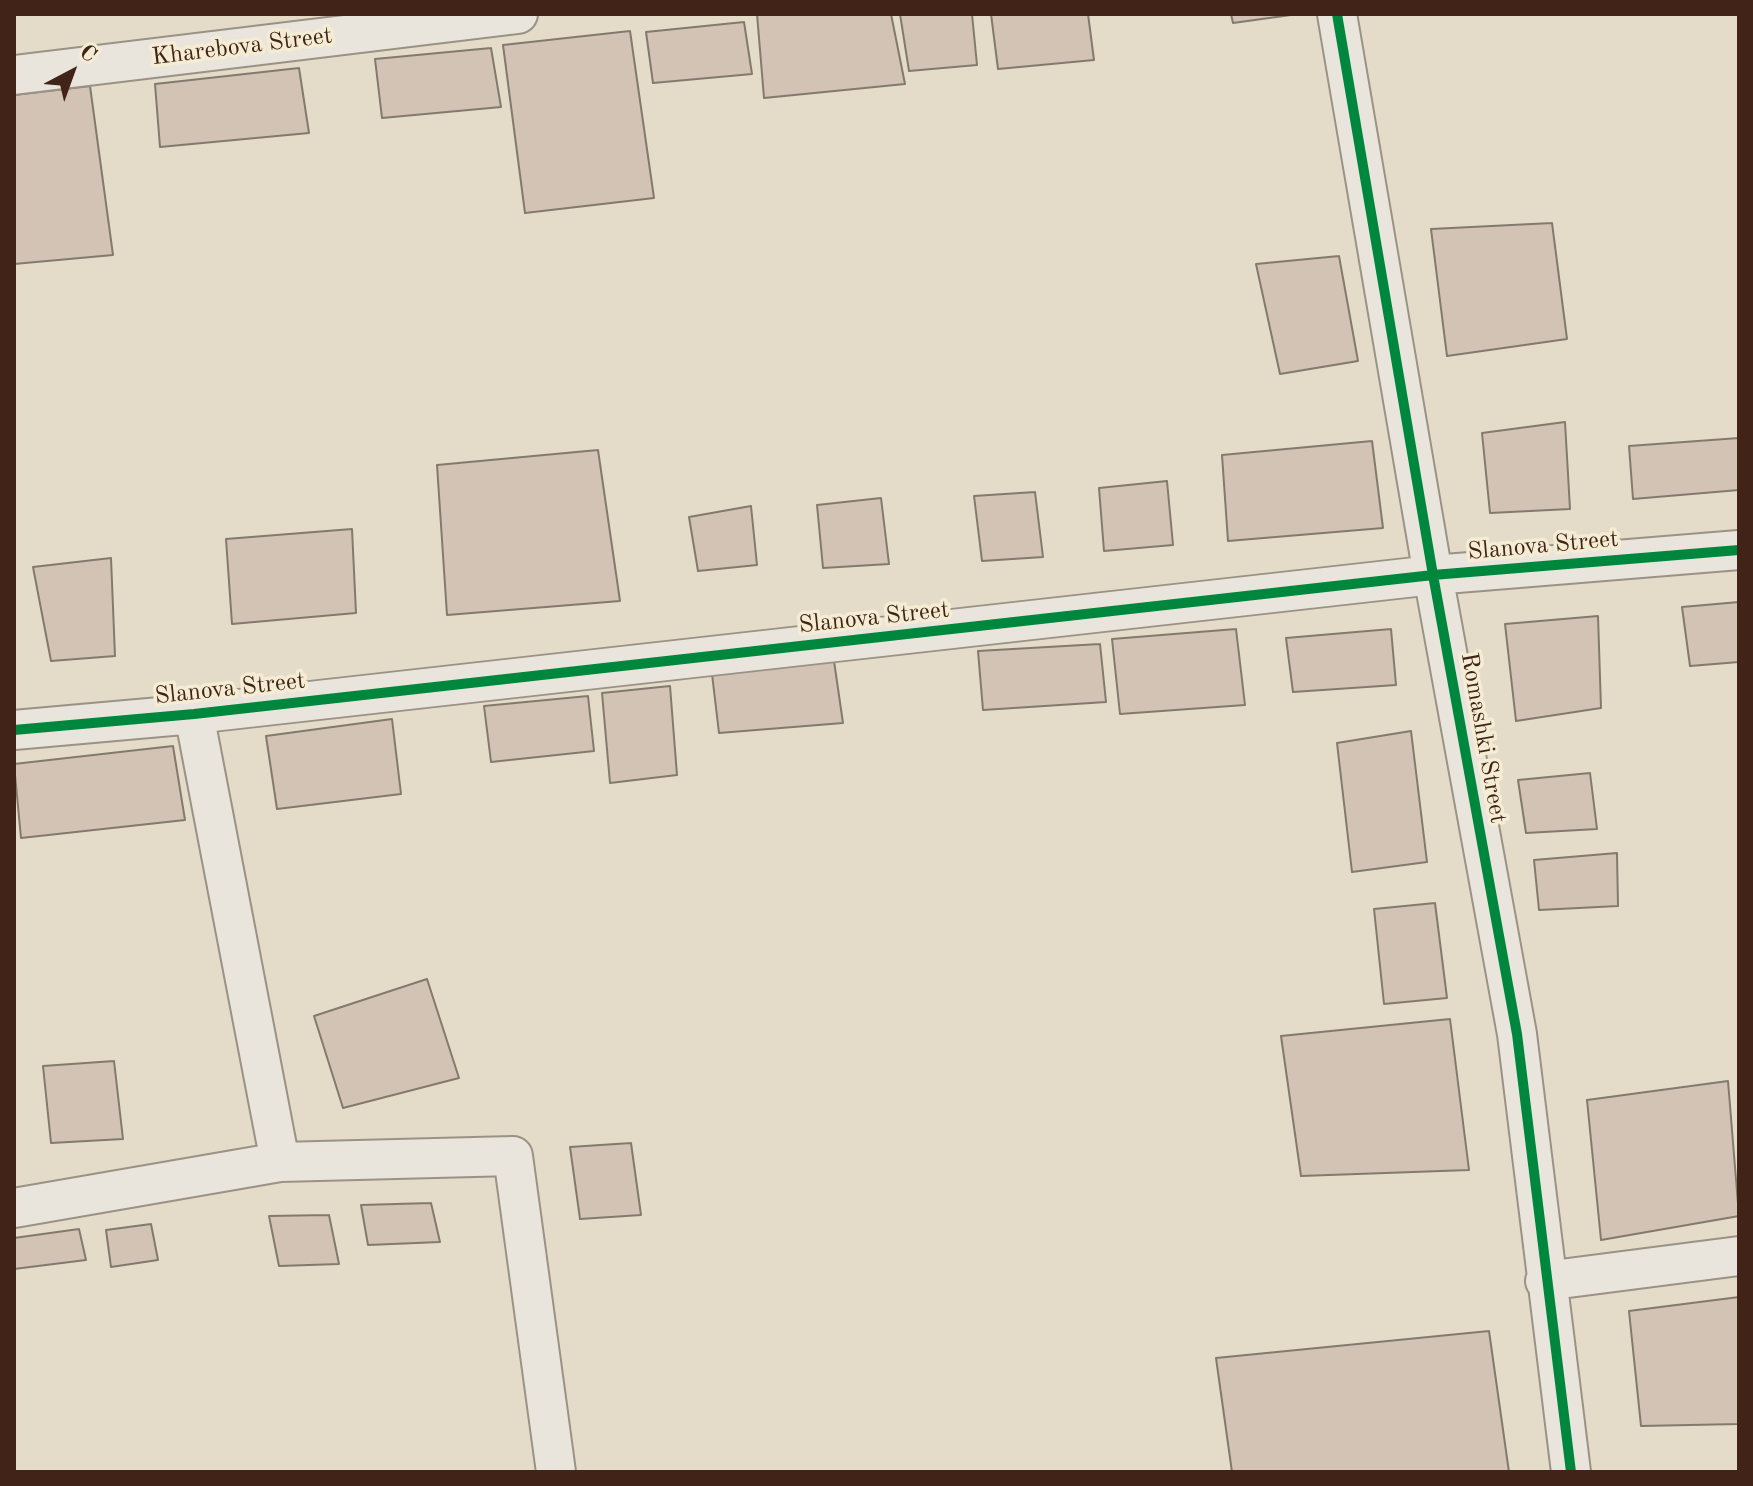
<!DOCTYPE html>
<meta charset="utf-8">
<style>
body{margin:0}
#map{position:relative;width:1753px;height:1486px;overflow:hidden;background:#e4dcc8;font-family:"Old Standard TT",serif}
canvas{display:block}
.frame{position:absolute;inset:0;border:16px solid #412417;pointer-events:none}
.north{position:absolute;left:32px;top:32px;width:80px;height:80px;-webkit-text-stroke:6px #f5ecd4;paint-order:stroke;rotate:41deg;font-size:22px;font-weight:700;line-height:32px;text-align:center;color:#412417}
.north::after{content:'';display:block;margin:auto;width:28px;height:36px;background:#412417;clip-path:polygon(50% 0,100% 100%,50% 72%,0 100%)}
</style>
<div id="map">
<canvas width="1753" height="1486"></canvas>
<div class="frame"></div>
<div class="north">С</div>
</div>
<script>
const ctx = document.querySelector('canvas').getContext('2d');
ctx.lineJoin = 'round';
function fillPath(path, color) {
  ctx.fillStyle = color;
  ctx.fill(path, 'evenodd');
}
function toPath(rows) {
  const path = new Path2D();
  for (const r of rows) {
    path.moveTo(r[0], r[1]);
    for (let i = 2; i < r.length; i += 2) path.lineTo(r[i], r[i + 1]);
  }
  return path;
}
function strokePath(path, color, width, dash) {
  ctx.strokeStyle = color;
  ctx.lineWidth = width;
  ctx.lineCap = dash ? 'butt' : 'round';
  ctx.setLineDash(dash || []);
  ctx.stroke(path);
}
function write(font, color, halo, rows, align = 'center') {
  ctx.font = font + ' "Old Standard TT",serif';
  ctx.lineWidth = 7;
  ctx.setLineDash([]);
  ctx.textBaseline = 'middle';
  ctx.strokeStyle = halo;
  ctx.fillStyle = color;
  for (const [text, x, y, turn = 0] of rows) {
    ctx.save();
    ctx.translate(x, y);
    ctx.rotate((+turn || 0) * Math.PI / 180);
    ctx.textAlign = isNaN(turn) ? turn : align;
    if (halo) ctx.strokeText(text, 0, 0);
    ctx.fillText(text, 0, 0);
    ctx.restore();
  }
}
const building = toPath([
 [757,14,891,14,905,84,764,98,757,14],
 [900,14,972,14,977,65,909,71,900,14],
 [991,14,1088,14,1094,60,998,69,991,14],
 [1231,14,1290,14,1291,15,1233,23,1231,14],
 [744,22,752,74,653,83,646,32,744,22],
 [630,31,654,198,525,213,503,45,630,31],
 [491,48,501,107,382,118,375,59,491,48],
 [299,68,309,133,160,147,155,84,299,68],
 [90,86,113,255,14,264,14,95,90,86],
 [1552,223,1567,339,1447,356,1431,229,1552,223],
 [1339,256,1358,361,1280,374,1256,264,1339,256],
 [1565,422,1570,509,1490,513,1482,433,1565,422],
 [1739,438,1739,490,1633,499,1629,446,1739,438],
 [1372,441,1383,528,1228,541,1222,455,1372,441],
 [598,450,620,601,447,615,437,465,598,450],
 [1167,481,1173,545,1104,551,1099,488,1167,481],
 [1035,492,1043,557,982,561,974,496,1035,492],
 [881,498,889,564,823,568,817,505,881,498],
 [751,506,757,565,698,571,689,517,751,506],
 [352,529,356,613,232,624,226,539,352,529],
 [111,558,115,656,51,661,33,567,111,558],
 [1739,602,1739,662,1690,666,1682,607,1739,602],
 [1598,616,1601,708,1516,721,1505,624,1598,616],
 [1236,629,1245,705,1120,714,1112,639,1236,629],
 [1391,629,1396,685,1293,692,1286,638,1391,629],
 [1100,644,1106,702,983,710,978,651,1100,644],
 [834,661,843,723,719,733,712,674,834,661],
 [670,686,677,775,610,783,602,693,670,686],
 [588,696,594,751,491,762,484,706,588,696],
 [392,719,401,794,277,809,266,736,392,719],
 [1411,731,1427,862,1352,872,1337,743,1411,731],
 [173,746,185,820,21,838,14,764,173,746],
 [1590,773,1597,829,1526,833,1518,780,1590,773],
 [1617,853,1618,906,1539,910,1534,860,1617,853],
 [1435,903,1447,998,1384,1004,1374,909,1435,903],
 [427,979,459,1078,343,1108,314,1016,427,979],
 [1450,1019,1469,1170,1301,1176,1281,1036,1450,1019],
 [114,1061,123,1139,51,1143,43,1066,114,1061],
 [1728,1081,1739,1216,1601,1240,1587,1100,1728,1081],
 [631,1143,641,1215,580,1219,570,1147,631,1143],
 [431,1203,440,1242,368,1245,361,1205,431,1203],
 [329,1215,339,1264,279,1266,269,1216,329,1215],
 [151,1224,158,1260,111,1267,106,1230,151,1224],
 [79,1229,86,1260,14,1269,14,1238,79,1229],
 [1739,1297,1739,1424,1641,1426,1629,1311,1739,1297],
 [1489,1331,1509,1472,1232,1472,1216,1358,1489,1331]
]);
const minor = toPath([
 [1337,14,1433,575,1517,1034,1571,1472],
 [14,75,518,14],
 [194,714,280,1162],
 [14,730,194,714,1433,575,1739,550],
 [14,1208,280,1162,513,1156,556,1472],
 [1545,1281,1739,1256]
]);
const cycleway = toPath([
 [1337,14,1433,575,1517,1034,1571,1472],
 [14,730,194,714,1433,575,1739,550]
]);
const streetNames = [
 ["Kharebova Street",242,47,-7],
 ["Slanova Street",1543,546,-5],
 ["Slanova Street",874,618,-6],
 ["Slanova Street",230,689,-6],
 ["Romashki Street",1483,738,80]
];
fillPath(building, '#d3c3b4');
strokePath(building, '#837a6e', 2);
strokePath(minor, '#9a9285', 42);
strokePath(minor, '#e9e5dc', 38);
strokePath(cycleway, '#00873e', 10);
write('24px', '#412417', '#f5ecd4', streetNames);
</script>
